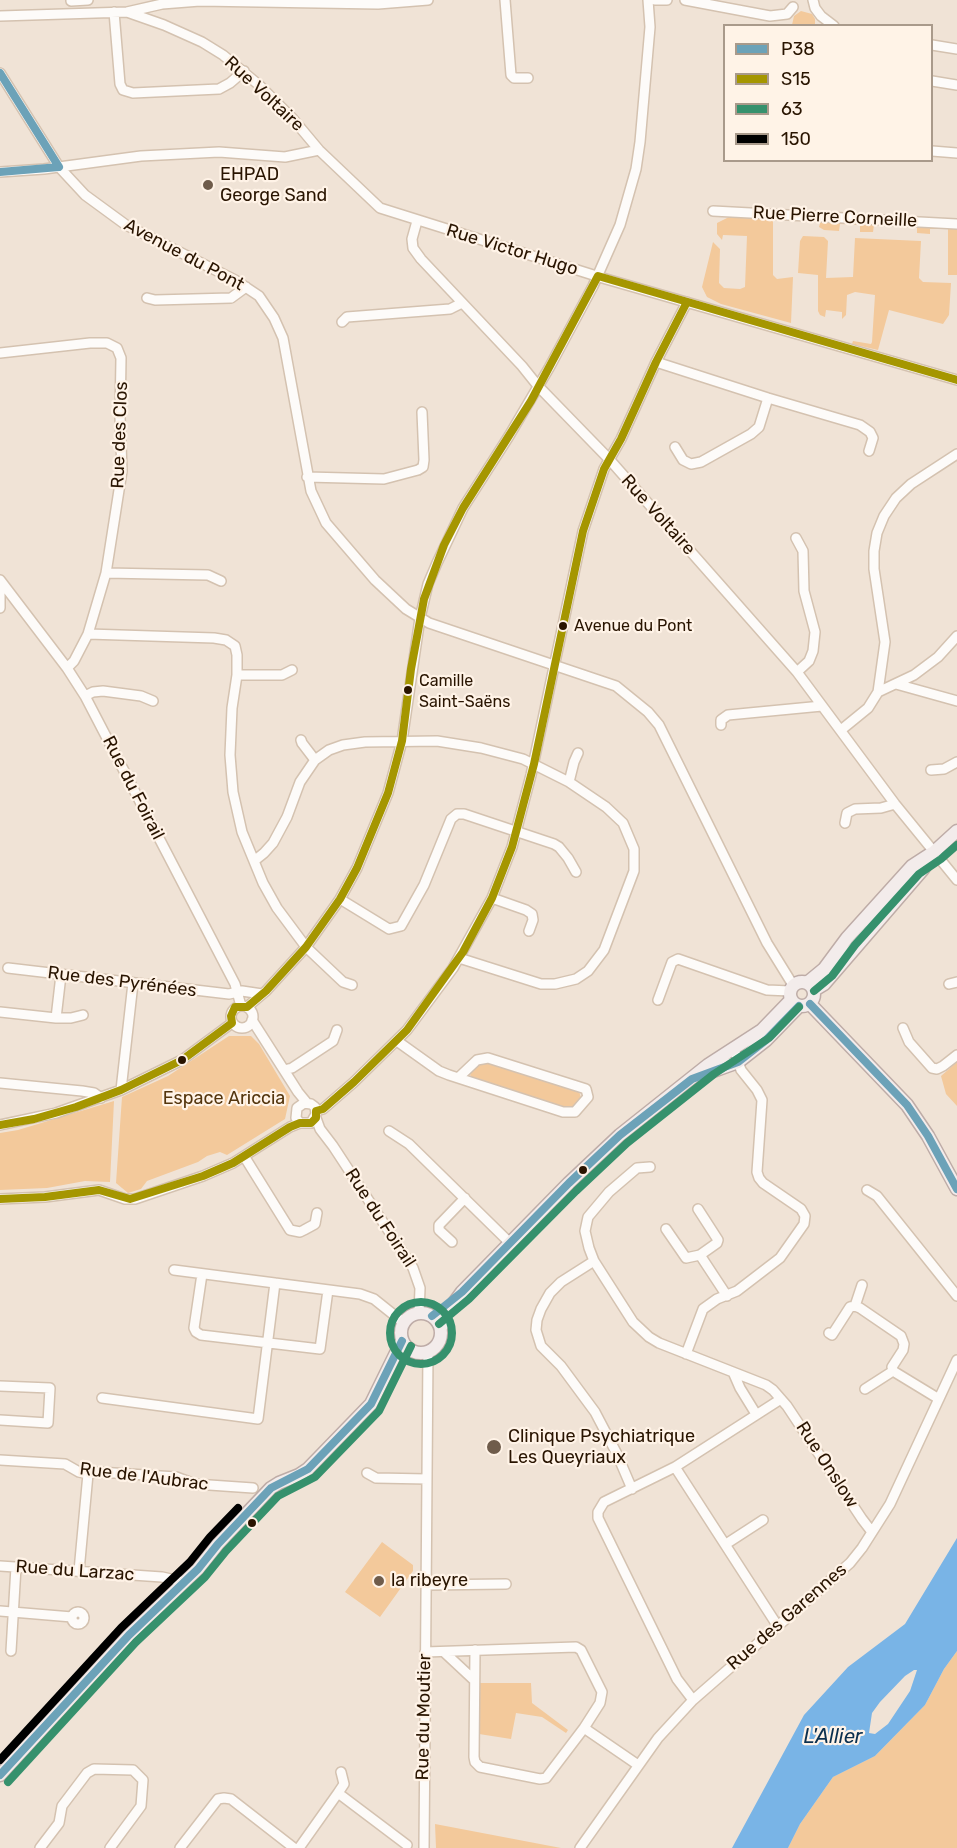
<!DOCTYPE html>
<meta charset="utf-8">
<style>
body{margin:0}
#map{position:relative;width:957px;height:1848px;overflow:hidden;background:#f0e3d6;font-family:Rubik,sans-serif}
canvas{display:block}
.legend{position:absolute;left:723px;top:24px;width:210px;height:138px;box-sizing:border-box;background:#fff3e7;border:2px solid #a99a8b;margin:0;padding:8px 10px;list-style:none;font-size:18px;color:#291400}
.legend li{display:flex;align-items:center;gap:12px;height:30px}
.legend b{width:30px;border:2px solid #a99a8b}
</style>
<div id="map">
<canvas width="957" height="1848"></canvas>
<ul class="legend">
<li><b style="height:8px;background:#6ca2b8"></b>P38</li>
<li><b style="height:8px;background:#a59600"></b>S15</li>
<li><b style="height:8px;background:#36916d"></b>63</li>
<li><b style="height:8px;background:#000"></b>150</li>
</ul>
</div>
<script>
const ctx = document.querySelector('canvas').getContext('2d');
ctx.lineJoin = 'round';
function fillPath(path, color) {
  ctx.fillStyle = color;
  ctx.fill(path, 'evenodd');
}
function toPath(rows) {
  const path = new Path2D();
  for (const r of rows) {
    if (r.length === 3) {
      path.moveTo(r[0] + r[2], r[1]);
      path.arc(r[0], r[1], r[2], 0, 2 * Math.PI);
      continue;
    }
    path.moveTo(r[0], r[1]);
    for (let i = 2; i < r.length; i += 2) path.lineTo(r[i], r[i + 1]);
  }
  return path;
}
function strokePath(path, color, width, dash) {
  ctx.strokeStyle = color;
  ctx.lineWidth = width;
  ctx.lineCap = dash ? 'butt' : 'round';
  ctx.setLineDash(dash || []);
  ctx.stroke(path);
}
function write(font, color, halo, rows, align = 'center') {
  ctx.font = font + ' Rubik,sans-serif';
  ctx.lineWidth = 4.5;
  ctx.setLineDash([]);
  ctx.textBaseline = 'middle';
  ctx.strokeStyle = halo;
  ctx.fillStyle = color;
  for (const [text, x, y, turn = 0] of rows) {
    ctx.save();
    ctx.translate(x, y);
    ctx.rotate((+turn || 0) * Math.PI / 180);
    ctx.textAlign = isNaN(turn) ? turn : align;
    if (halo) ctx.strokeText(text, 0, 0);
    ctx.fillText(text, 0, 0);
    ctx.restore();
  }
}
const green = toPath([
 [801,11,812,14,815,19,815,25,792,25,794,16],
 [729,217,773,219,773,275,777,279,793,277,791,323,721,304,707,297,702,287,713,242,720,249,719,283,724,288,740,289,745,287,747,236,723,235,722,240,717,234,717,223],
 [821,220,957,227,957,275,948,275,948,229,930,229,930,234,917,233,917,227,874,225,873,232,860,232,860,225,840,224,839,231,824,230,819,227],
 [803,236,824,237,828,241,826,278,853,277,855,238,921,241,919,278,923,282,951,283,949,315,943,324,889,310,878,350,852,344,853,341,871,344,872,342,875,295,855,292,847,295,846,315,842,319,842,312,826,310,825,317,820,315,818,311,818,275,798,273,800,241],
 [229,1036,251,1036,259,1044,290,1096,285,1119,227,1155,220,1152,207,1156,198,1162,147,1181,141,1189,128,1193,116,1183,122,1097,168,1076],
 [487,1062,579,1091,581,1098,572,1108,564,1108,471,1078,470,1073,479,1064],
 [957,1062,957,1106,946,1094,941,1076],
 [114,1101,110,1182,85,1181,47,1188,0,1190,0,1133,18,1130],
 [382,1542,413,1565,413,1571,380,1617,345,1592],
 [957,1651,957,1848,788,1848,800,1824,833,1777,875,1756,925,1705,944,1669],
 [479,1683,531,1683,532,1703,568,1730,566,1733,542,1717,516,1713,511,1739,479,1734],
 [435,1824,561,1848,436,1848]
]);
const water = toPath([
 [957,1538,957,1651,944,1669,925,1705,875,1756,833,1777,800,1824,788,1848,732,1848,804,1715,848,1667,905,1624],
 [914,1670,917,1670,910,1691,888,1724,875,1734,869,1733,872,1713,880,1702,905,1676]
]);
const minor = toPath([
 [505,0,511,75,514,78,528,78],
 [655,0,667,0],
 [685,0,770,16,787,14,793,7],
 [813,0,815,8,821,16,834,26],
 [71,1,88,0],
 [114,12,120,84,123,90,133,93,219,89,230,83,244,71],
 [127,12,164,25,202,42,223,55,259,85,293,119,319,150,380,208,606,279,957,380],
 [0,16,127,12,162,4,200,1,378,4,428,0],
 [932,45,957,49],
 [0,73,59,167,85,195,126,225,235,280,259,296,274,318,283,338,311,491,326,523,375,580,406,609,429,623,616,686,648,712,659,725,767,943,793,985],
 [932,81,957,85],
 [932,151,957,153],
 [0,172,44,169,141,156,219,152,285,157,319,150],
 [713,211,957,224],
 [417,221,412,239,413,248,421,259,522,366,538,386,609,459,797,672,895,804,957,880],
 [147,298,155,300,231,298,246,287],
 [342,322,347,317,450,309,462,303],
 [0,353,90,343,107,343,117,348,121,358,120,417,122,471,106,573,88,634,74,661,67,668],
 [656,362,768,398,860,425,870,432,873,438,869,451],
 [675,447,683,460,691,464,701,462,751,434,759,427,768,398],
 [307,477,384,479,418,470,423,467,424,460,422,412],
 [796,538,803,551,804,591,815,632,813,651,809,661,797,672],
 [106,573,208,575,221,581],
 [0,580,67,668,85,696,235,984,241,1006],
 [0,588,0,608],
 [88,634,214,638,226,640,235,646,237,655,237,675,232,708,230,755,233,792,242,832,263,883,277,908,306,947,343,982,352,985],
 [237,675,282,675,292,670],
 [896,684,957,701],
 [878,692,914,675,938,657,957,636],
 [85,696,93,692,103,691,141,696,153,701],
 [721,725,721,720,728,715,822,706],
 [841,730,868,708,878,692,885,642,874,569,874,551,877,533,884,516,896,498,911,484,957,454],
 [301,740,302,743,315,760],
 [931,770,944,769,957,762],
 [569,782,574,762,578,753],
 [845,823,847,813,855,809,881,808,895,804],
 [254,861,264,853,273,843,287,817,300,782,315,760,329,750,343,745,365,742,437,741,481,748,523,759,569,782,606,807,623,823,634,849,634,871,604,950,588,971,576,979,555,984,541,984,459,958],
 [492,898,526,910,532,914,533,920,529,931],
 [340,899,389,929,401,926,424,885,451,819,457,814,464,814,554,844,559,847,568,858,576,872],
 [8,968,229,994,242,991,262,994],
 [949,984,957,982],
 [658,1000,672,962,678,959,767,990,790,991],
 [242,1017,11],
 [247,1007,266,991,306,947,340,899,357,868,388,793,402,741,420,618,428,584,437,563,463,508,509,436,549,368,593,286,620,225,636,169,640,142,650,27,648,0],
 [0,1012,56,1018,61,975],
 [56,1018,71,1018,83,1015],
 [252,1020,298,1092,307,1103],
 [903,1028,909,1042,932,1068,937,1069,943,1066,957,1055],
 [397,1041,439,1071,449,1075,563,1112,575,1112,588,1097,586,1089,488,1058,477,1060,458,1078],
 [284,1070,292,1068,333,1041,337,1030],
 [0,1083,82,1091,94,1093,101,1098],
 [121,1090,133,983],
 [316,1111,323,1109,354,1082,407,1030,453,968,492,898,512,847,531,775,583,531,604,469,621,439,656,362,687,302],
 [316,1118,320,1129,333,1146,413,1268,420,1288,419,1313],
 [0,1125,56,1113,121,1090,182,1060,232,1023],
 [389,1131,409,1144,510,1243],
 [244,1156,290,1230,300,1232,304,1230,315,1224,317,1213],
 [650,1167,637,1168,609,1192,588,1217,585,1231,589,1248,594,1261,633,1322,649,1337,659,1343,766,1385,773,1390,787,1406,862,1519,872,1532],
 [867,1190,877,1196,957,1296],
 [0,1199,45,1197,99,1190,125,1199,135,1199,203,1176,233,1163,290,1127,300,1123,311,1123,316,1114,315,1107,311,1104,304,1103,297,1108,296,1118,300,1123],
 [698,1209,718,1240,717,1243,700,1255],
 [666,1229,686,1258,700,1255,727,1296],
 [452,1242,439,1230,439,1225,465,1198],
 [594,1261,561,1282,550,1293,541,1309,537,1320,536,1330,541,1346,561,1366,595,1412,617,1454,632,1489],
 [174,1270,360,1294,374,1299,404,1323],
 [202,1274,194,1328,196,1332,201,1335,320,1349,328,1290],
 [855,1306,862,1285],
 [829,1333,832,1335,850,1307,855,1306,860,1308,901,1336,904,1344,903,1350,892,1367,893,1371,939,1399],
 [686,1354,703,1309,717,1299,737,1291,780,1258,804,1224,805,1216,801,1209,763,1183,759,1178,757,1172,762,1100,757,1090,741,1070,734,1049],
 [733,1372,740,1388,756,1414],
 [0,1386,50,1388,48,1423,0,1420],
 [865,1389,893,1371],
 [102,1398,258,1419,275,1283],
 [0,1460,65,1464,79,1472,88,1474,99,1472,176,1477,195,1484,253,1488],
 [675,1467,777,1625],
 [367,1473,376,1478,427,1479],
 [726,1544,763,1520],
 [0,1566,162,1577,184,1582],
 [79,1571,88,1474],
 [426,1585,506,1584],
 [0,1611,72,1617],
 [78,1618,6],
 [475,1650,474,1757,475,1762,480,1767,540,1779,546,1778,584,1728],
 [11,1651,16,1567],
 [425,1652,576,1647,581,1650,602,1692,600,1703,584,1728,638,1765],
 [444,1652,474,1680],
 [693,1700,677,1679,598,1518,598,1512,604,1502,675,1467,781,1399],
 [338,1793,344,1784,341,1772],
 [40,1848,59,1823,62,1806,87,1773,94,1769,133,1770,143,1780,141,1806,110,1848],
 [180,1848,218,1799,224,1798,231,1799,294,1848],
 [299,1848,338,1793,407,1845],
 [424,1848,428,1352],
 [580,1848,658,1738,693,1700,850,1563,862,1548,890,1504,957,1360]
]);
const major = toPath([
 [802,994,12],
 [807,983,824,969,847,938,912,866,932,853],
 [814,990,824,984,923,869,935,851,957,831],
 [810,1004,907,1105,928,1136,957,1189],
 [702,1075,738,1062,766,1040,799,1006],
 [421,1333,20],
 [441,1328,446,1314,462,1292,569,1183,620,1135,708,1065,762,1030,791,1000],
 [0,1775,129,1635,198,1569,218,1544,271,1488,279,1483,299,1475,308,1469,371,1404,402,1341]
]);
const bus1 = toPath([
 [0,73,59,167,0,172],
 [810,1004,907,1105,928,1136,957,1189],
 [432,1316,462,1292,569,1183,620,1135,692,1079,738,1062,766,1040,799,1006],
 [0,1775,129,1635,198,1569,218,1544,271,1488,308,1469,371,1404,402,1341]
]);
const bus2 = toPath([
 [0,1125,34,1119,76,1107,121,1090,182,1060,232,1023,231,1016,235,1007,247,1007,266,991,306,947,340,899,357,868,388,793,402,741,411,669,424,599,444,545,463,508,531,401,598,276,957,380],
 [0,1199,45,1197,99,1190,130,1199,203,1176,233,1163,290,1127,300,1123,311,1123,316,1118,316,1111,323,1109,354,1082,407,1030,463,952,492,898,512,847,534,764,583,531,604,469,621,439,656,362,687,302]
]);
const bus3 = toPath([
 [814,991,832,976,855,945,919,874,941,859,957,845],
 [421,1333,31],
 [439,1324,469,1299,576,1191,627,1143,714,1074,769,1038,799,1007],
 [8,1782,136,1642,205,1577,226,1551,278,1496,315,1477,379,1411,411,1346]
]);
const bus4 = toPath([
 [0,1760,121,1628,190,1562,210,1537,238,1508]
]);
const markers = [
 [208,185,6,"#6f5c4b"],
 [563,626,5,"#291400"],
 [408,690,5,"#291400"],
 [182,1060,5,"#291400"],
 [583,1170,5,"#291400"],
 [494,1447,8,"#6f5c4b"],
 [252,1523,5,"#291400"],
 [379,1581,6,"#6f5c4b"]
];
const busNames = [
 ["Avenue du Pont",574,626],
 ["Camille",419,681],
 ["Saint-Saëns",419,702]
];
const streetNames = [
 ["Rue Voltaire",264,94,43],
 ["Rue Pierre Corneille",835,217,3],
 ["Rue Victor Hugo",512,250,17],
 ["Avenue du Pont",184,255,28],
 ["Rue des Clos",120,435,-88],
 ["Rue Voltaire",658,515,48],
 ["Rue du Foirail",133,788,63],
 ["Rue des Pyrénées",122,982,7],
 ["Rue du Foirail",380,1218,57],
 ["Rue Onslow",827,1465,57],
 ["Rue de l'Aubrac",144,1477,7],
 ["Rue du Larzac",75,1571,4],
 ["Rue des Garennes",787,1617,-41],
 ["Rue du Moutier",424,1717,-89]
];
const poiNames = [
 ["EHPAD",220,175],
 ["George Sand",220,196],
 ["Clinique Psychiatrique",508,1437],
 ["Les Queyriaux",508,1458],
 ["la ribeyre",391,1581]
];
const parkNames = [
 ["Espace Ariccia",224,1099]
];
const waterNames = [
 ["L'Allier",833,1737]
];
fillPath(green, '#f3c99b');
fillPath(water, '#79b4e6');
strokePath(minor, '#d4c2b0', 12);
strokePath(major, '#beaca7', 15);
strokePath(minor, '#fdfbf9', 9);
strokePath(major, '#f3eceb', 12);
strokePath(bus1, '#6ca2b8', 8);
strokePath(bus2, '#a59600', 8);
strokePath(bus3, '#36916d', 8);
strokePath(bus4, '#000', 8);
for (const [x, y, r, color] of markers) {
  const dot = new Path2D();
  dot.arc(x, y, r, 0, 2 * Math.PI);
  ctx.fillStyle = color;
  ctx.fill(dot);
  strokePath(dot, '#fff3e7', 2);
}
write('16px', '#291400', '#fff3e7', busNames, 'left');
write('18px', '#291400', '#fff3e7', streetNames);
write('18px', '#291400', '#fff3e7', poiNames, 'left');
write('18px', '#54350d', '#fff3e7', parkNames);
write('italic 20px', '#0b304f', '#fff3e7', waterNames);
</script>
